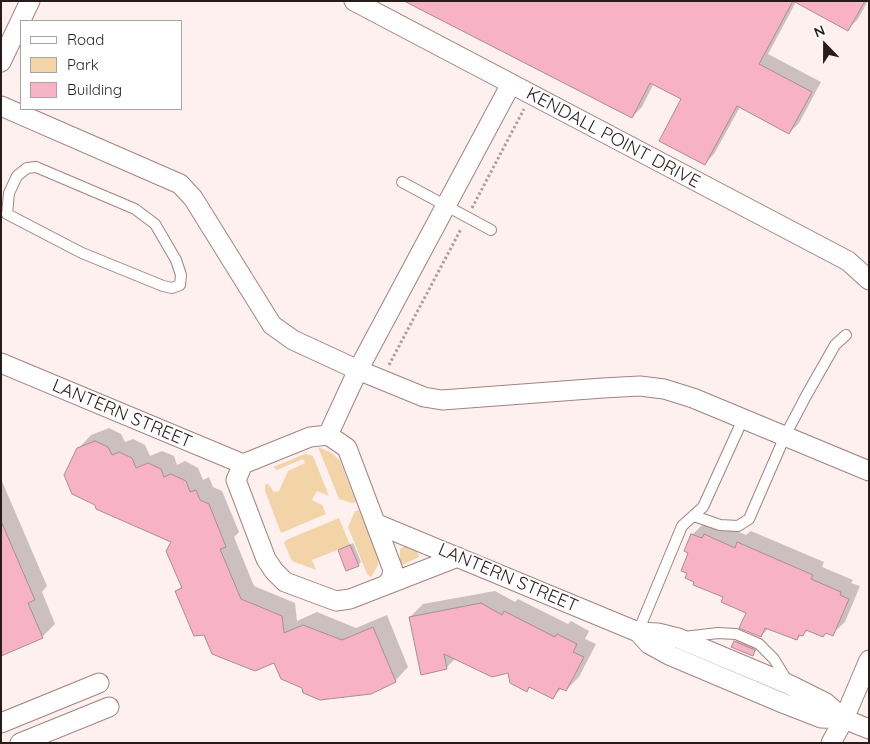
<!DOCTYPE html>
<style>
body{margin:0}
#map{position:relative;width:870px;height:744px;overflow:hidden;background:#fef0ef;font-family:Quicksand,sans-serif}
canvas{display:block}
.frame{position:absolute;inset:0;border:2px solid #281c1b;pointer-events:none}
.legend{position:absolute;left:20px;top:20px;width:162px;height:90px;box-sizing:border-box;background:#fff;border:1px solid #a9a4a4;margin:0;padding:6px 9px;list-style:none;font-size:15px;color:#281c1b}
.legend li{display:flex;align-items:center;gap:10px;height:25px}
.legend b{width:25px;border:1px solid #a9a4a4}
.north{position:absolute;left:800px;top:20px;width:50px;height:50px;-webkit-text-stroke:4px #fff;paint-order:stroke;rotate:338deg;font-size:14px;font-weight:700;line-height:20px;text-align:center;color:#281c1b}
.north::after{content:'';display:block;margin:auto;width:18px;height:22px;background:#281c1b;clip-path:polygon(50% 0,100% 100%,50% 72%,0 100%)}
</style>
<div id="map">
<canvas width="870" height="744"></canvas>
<div class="frame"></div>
<ul class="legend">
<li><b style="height:6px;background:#fff"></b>Road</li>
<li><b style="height:14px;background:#f3d3a8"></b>Park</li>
<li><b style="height:14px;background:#f7b3c5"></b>Building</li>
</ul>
<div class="north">N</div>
</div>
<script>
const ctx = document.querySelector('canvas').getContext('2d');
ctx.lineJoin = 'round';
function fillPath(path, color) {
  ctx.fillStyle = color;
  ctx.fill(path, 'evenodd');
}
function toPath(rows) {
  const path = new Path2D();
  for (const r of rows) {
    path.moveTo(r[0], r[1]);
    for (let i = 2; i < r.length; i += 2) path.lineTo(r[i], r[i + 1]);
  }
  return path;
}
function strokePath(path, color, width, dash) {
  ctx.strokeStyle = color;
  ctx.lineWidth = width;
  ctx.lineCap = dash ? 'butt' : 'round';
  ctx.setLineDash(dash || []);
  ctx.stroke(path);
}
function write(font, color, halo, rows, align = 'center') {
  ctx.font = font + ' Quicksand,sans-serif';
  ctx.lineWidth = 4;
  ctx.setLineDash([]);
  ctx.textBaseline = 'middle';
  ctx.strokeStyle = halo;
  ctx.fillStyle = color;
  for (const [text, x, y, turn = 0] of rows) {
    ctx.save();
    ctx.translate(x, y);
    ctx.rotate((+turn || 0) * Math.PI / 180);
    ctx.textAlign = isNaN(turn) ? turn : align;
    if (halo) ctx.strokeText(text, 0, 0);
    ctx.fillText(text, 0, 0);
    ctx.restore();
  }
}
const green = toPath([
 [318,447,332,453,340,461,356,502,352,503,339,499],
 [305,454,313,456,329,496,317,491,312,500,322,505,326,514,281,533,265,491,265,486,267,483,274,492,279,491,288,471,305,463,303,459,277,470,273,467],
 [359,510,378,557,378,565,371,577,367,574,348,527,355,511],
 [339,518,350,545,312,560,316,570,292,561,284,543,286,540],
 [405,546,417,550,419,557,400,566,400,549]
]);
const shadow = toPath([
 [406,1,868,1,858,19,848,29,796,2,768,54,821,82,799,123,789,133,740,107,714,154,704,164,683,99,654,83,642,107,632,117],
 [109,428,121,434,125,442,133,439,145,445,150,456,162,451,174,456,177,465,185,461,198,468,203,480,209,477,213,487,222,491,239,532,234,537,254,586,295,603,297,621,317,612,356,628,387,615,408,667,395,681,303,687,275,661,205,633,176,591,182,586,172,541,78,449,91,435],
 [1,479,47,586,42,592,55,624,42,637,1,655],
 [705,522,717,522,746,535,751,531,824,562,822,567,853,580,851,583,860,586,845,622,832,634,808,630,797,639,769,628,761,636,748,612,724,596,696,581,688,573,692,535],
 [353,543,361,562,358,565,339,550],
 [495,591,515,602,518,599,568,624,571,621,589,631,585,639,596,644,579,677,566,690,562,688,553,697,531,686,527,690,509,672,456,658,446,668,410,617,423,604],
 [738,639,757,647,756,651,753,654,733,646]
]);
const building = toPath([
 [404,1,865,1,848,31,793,1,759,64,812,92,789,134,737,106,705,165,659,141,681,99,650,83,632,118,404,1],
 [95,441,108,447,112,455,119,452,132,458,136,468,148,463,161,469,164,477,171,474,186,481,190,492,196,490,200,500,209,504,226,547,220,549,241,599,282,616,284,633,303,625,342,640,373,627,396,682,371,694,320,700,303,693,302,688,281,679,274,663,255,671,212,654,204,635,194,636,175,591,182,588,166,551,171,542,96,509,95,505,72,494,64,475,77,448,95,441],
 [1,521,35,600,28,603,43,638,1,656,1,521],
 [691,534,702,538,704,534,735,548,737,542,813,575,811,579,841,592,840,595,849,599,833,636,826,633,823,637,806,630,803,636,799,635,797,640,765,628,761,637,739,628,746,613,721,602,723,597,693,585,694,582,685,578,687,573,681,571,688,553,684,551,691,534],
 [350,545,359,566,346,571,338,550,350,545],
 [481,603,502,615,504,611,555,637,557,634,577,644,573,652,584,657,566,691,559,688,553,699,529,687,527,692,510,683,508,673,492,677,444,654,447,669,421,675,409,617,481,603],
 [734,641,755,650,753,656,731,647,734,641]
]);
const path = toPath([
 [472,208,524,109],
 [389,365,461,229]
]);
const service = toPath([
 [36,167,135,209,155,224,176,260,181,275,180,285,172,288,163,286,82,253,7,214,9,193,17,176,27,168,36,167],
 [402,182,491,230],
 [694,516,720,525,738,526,749,519,785,436,806,396,835,345,846,335],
 [638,632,682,526,703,507,743,419],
 [684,637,718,633,736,634,759,644,774,659,788,682]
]);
const minor = toPath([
 [354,1,848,261,869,280],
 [1,62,30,1],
 [1,106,180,184,193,198,272,325,293,340,358,370,424,397,442,400,603,388,640,386,664,389,693,398,869,471],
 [1,363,243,464],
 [328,435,347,448,393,570,391,579,386,585,350,599,336,601,285,582,274,571,266,559,236,480,243,464,310,437,328,435],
 [328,435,358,370,511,84],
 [377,524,638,632,658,633,678,638,790,685,826,703,844,719],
 [386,585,458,557],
 [638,632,649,644,669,655,785,704,821,718,844,719,869,729],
 [1,723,99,683],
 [20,743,109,707],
 [831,743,844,719,869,660]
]);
const streetNames = [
 ["KENDALL POINT DRIVE",613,138,28],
 ["LANTERN STREET",122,414,23],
 ["LANTERN STREET",508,578,23]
];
fillPath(green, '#f3d3a8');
fillPath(shadow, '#0003');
fillPath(building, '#f7b3c5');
strokePath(building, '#aa8b93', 1);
strokePath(service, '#a28380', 12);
strokePath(minor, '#a28380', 21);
strokePath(path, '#ac9f9e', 3, [2.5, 2.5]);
strokePath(service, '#fff', 10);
strokePath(minor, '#fff', 19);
write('18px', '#281c1b', '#fff', streetNames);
</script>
